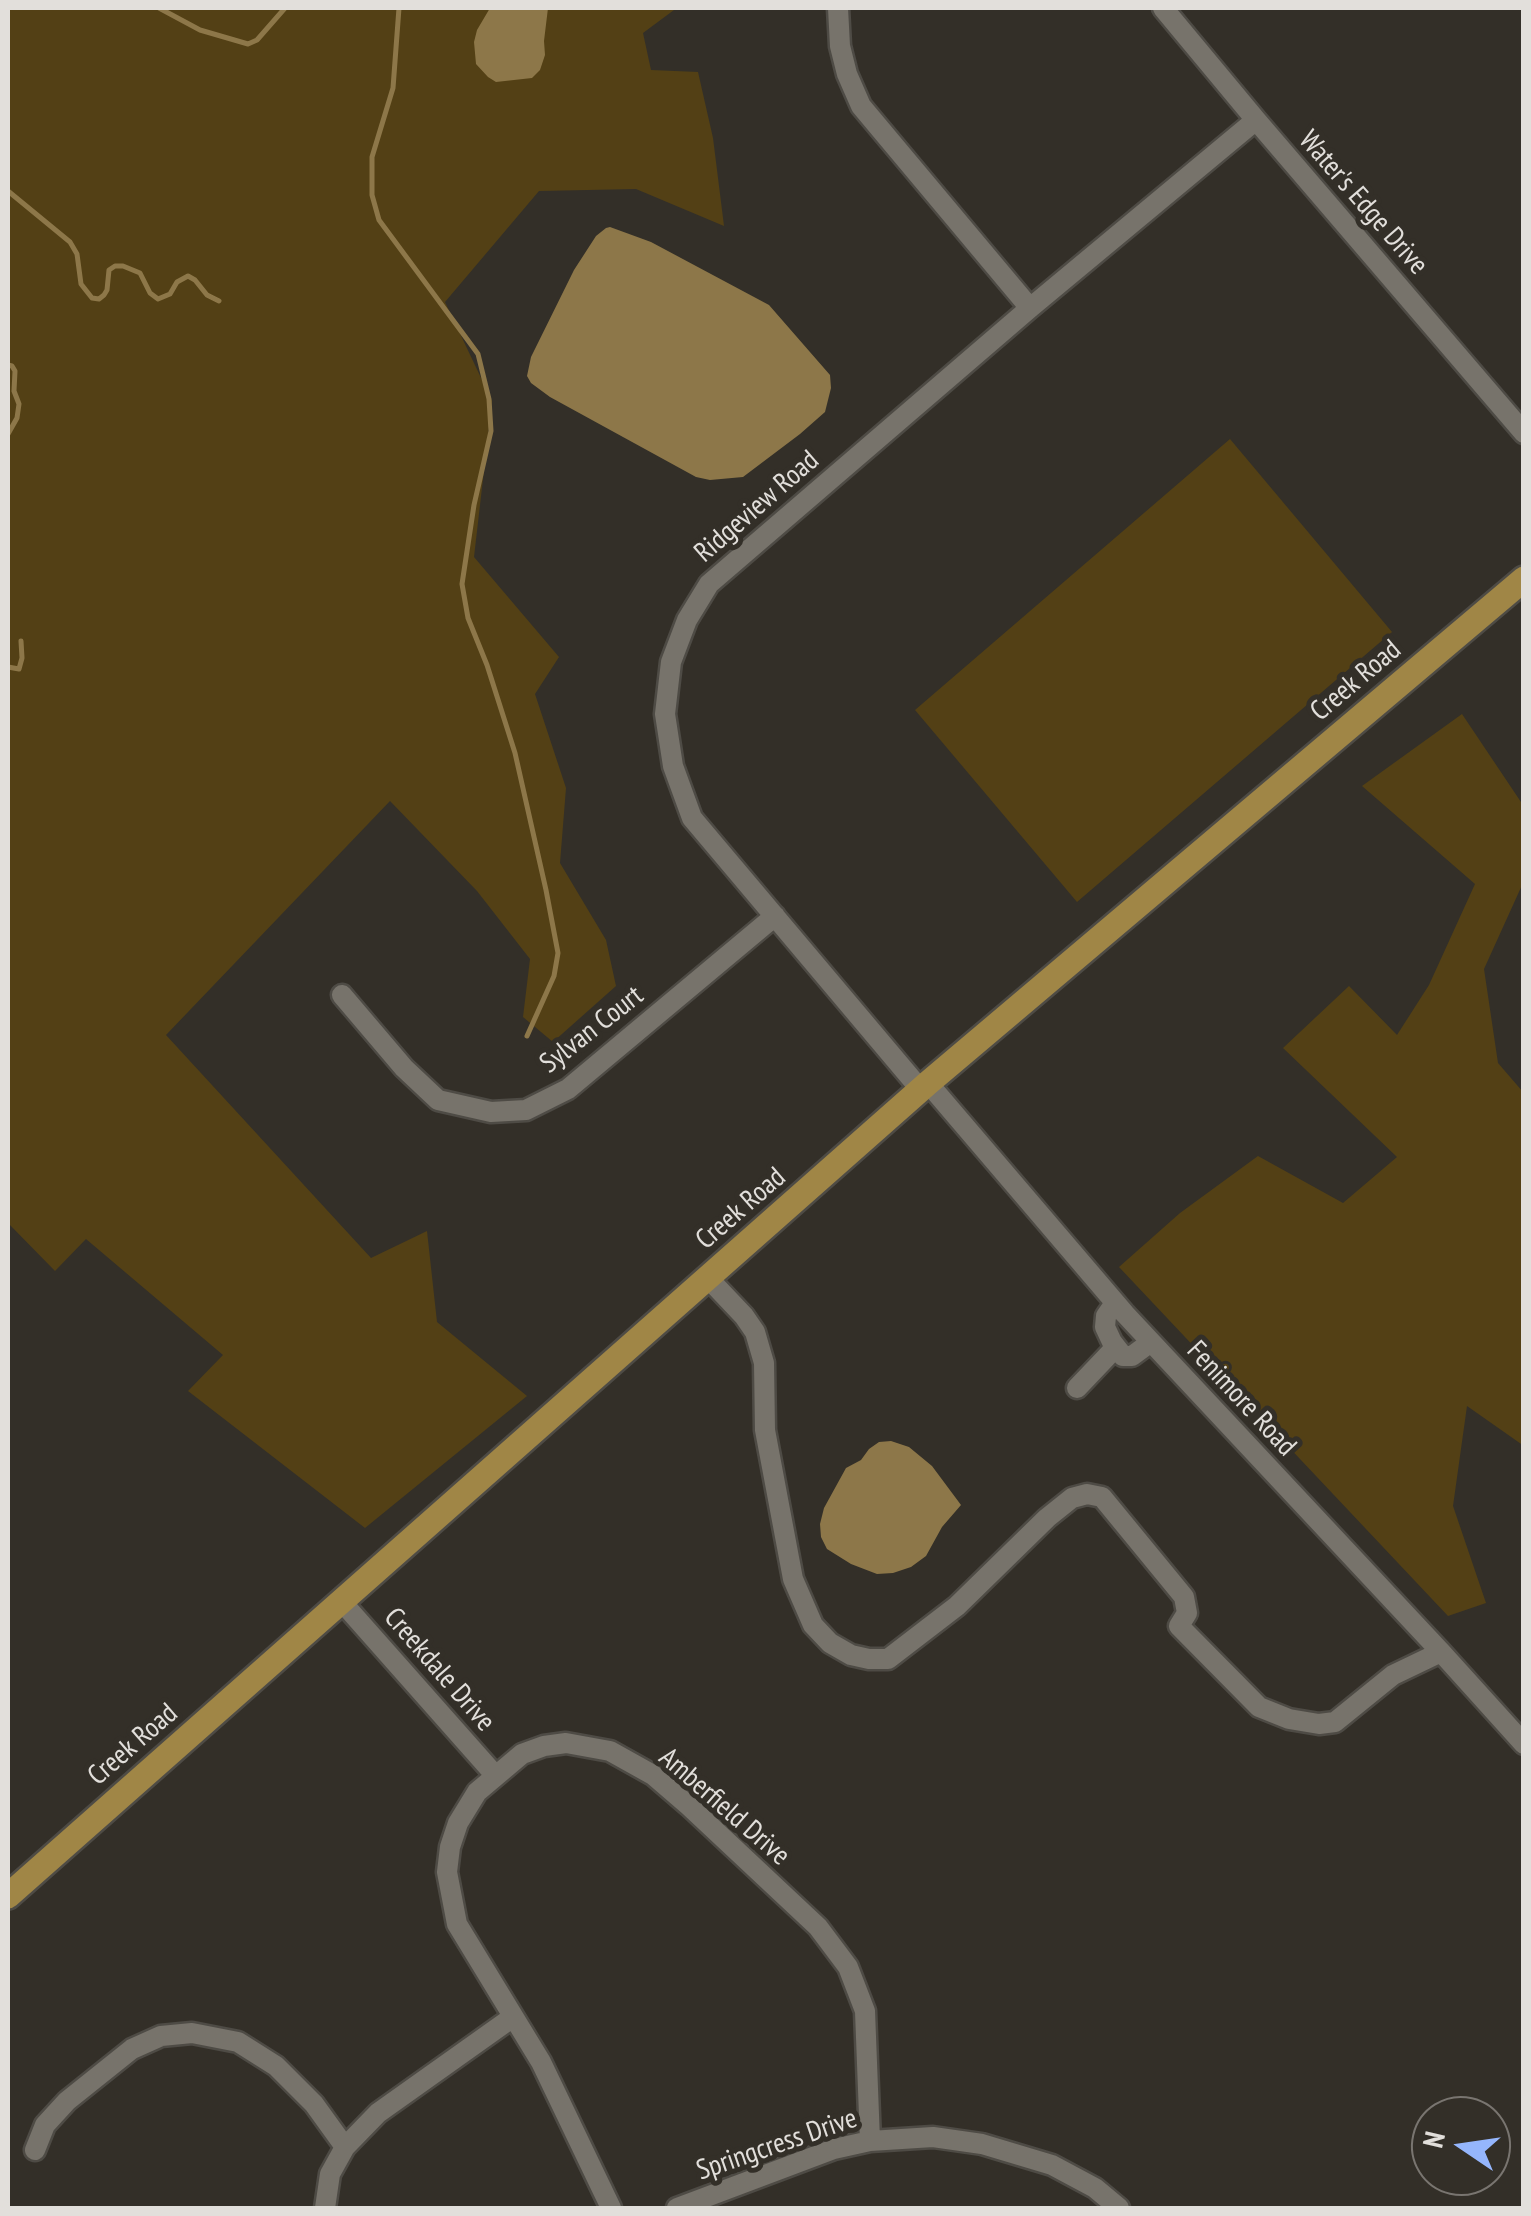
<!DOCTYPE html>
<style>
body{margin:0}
#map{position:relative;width:1531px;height:2216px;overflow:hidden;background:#332f28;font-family:"PT Sans Narrow",sans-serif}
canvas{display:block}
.frame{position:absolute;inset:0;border:10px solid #e2dfdb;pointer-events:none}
.north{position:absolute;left:1411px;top:2096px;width:100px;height:100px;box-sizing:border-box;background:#332f28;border:2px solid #797570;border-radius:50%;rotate:283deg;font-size:28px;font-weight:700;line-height:40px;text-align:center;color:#e2dfdb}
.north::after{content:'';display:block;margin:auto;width:35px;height:45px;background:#95b6fd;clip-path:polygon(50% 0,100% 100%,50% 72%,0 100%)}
</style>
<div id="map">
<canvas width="1531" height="2216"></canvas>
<div class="frame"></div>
<div class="north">N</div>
</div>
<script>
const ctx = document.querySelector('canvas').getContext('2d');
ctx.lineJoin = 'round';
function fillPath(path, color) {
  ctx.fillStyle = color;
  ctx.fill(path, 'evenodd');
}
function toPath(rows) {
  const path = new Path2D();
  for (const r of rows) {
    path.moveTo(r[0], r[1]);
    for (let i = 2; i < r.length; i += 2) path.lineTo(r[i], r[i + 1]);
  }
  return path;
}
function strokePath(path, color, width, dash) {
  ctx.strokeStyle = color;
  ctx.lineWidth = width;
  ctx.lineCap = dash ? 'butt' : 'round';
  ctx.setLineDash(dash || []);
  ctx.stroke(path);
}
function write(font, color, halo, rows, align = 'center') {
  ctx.font = font + ' "PT Sans Narrow",sans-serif';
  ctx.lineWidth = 10;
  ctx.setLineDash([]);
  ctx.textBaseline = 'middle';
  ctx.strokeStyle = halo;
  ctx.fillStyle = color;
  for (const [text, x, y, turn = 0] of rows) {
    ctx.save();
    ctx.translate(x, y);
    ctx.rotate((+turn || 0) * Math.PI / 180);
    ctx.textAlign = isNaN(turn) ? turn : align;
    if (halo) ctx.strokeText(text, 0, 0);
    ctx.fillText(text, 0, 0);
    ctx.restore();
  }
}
const green = toPath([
 [8,8,674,8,674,10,643,33,651,70,698,72,713,138,724,226,636,189,539,191,445,302,492,401,474,557,559,657,535,694,566,788,560,863,606,940,616,986,553,1042,523,1017,530,959,477,891,390,801,166,1035,371,1258,427,1231,437,1322,527,1396,365,1528,188,1391,223,1355,86,1239,55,1271,8,1223],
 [1230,439,1392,632,1077,902,915,710],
 [1462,714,1523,805,1523,883,1484,969,1498,1063,1523,1092,1524,1446,1467,1406,1453,1506,1486,1603,1448,1616,1119,1267,1180,1213,1258,1156,1343,1203,1397,1157,1283,1048,1349,986,1397,1035,1429,985,1475,884,1362,786]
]);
const water = toPath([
 [490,8,548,8,544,41,545,55,540,70,532,78,496,82,488,77,476,64,474,42,477,30],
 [610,227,651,242,769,305,830,375,831,388,825,412,800,434,743,477,710,480,696,477,550,397,531,383,527,376,531,357,574,270,596,236,606,228],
 [891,1441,909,1447,932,1466,961,1505,942,1527,926,1556,911,1567,893,1573,877,1574,851,1564,827,1549,821,1537,820,1524,824,1508,846,1468,861,1460,869,1449,879,1442]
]);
const stream = toPath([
 [159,8,200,30,248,44,257,40,285,8],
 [399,8,393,88,372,157,372,195,379,220,478,354,489,399,491,431,474,505,462,584,468,618,487,665,515,753,546,890,558,953,554,976,527,1036],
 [8,191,70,242,77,254,81,284,92,298,99,299,104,295,107,290,109,270,115,266,123,266,140,273,150,293,158,299,170,294,177,282,188,276,195,280,207,295,219,301],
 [8,365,12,366,15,371,14,391,19,404,17,418,8,434],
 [8,667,19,669,22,658,21,641]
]);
const minor = toPath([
 [838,8,840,46,847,74,861,106,1030,308],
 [1163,8,1256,120,1524,433],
 [342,995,404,1068,438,1100,491,1112,526,1110,568,1089,775,916],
 [928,1083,1125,1314,1441,1652,1524,1744],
 [921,1090,692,818,673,766,665,714,671,662,687,620,709,584,1030,308,1256,120],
 [708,1278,744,1316,755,1332,764,1363,765,1430,793,1579,813,1625,830,1643,851,1655,869,1659,888,1659,957,1606,1047,1518,1072,1498,1087,1494,1102,1497,1184,1597,1187,1613,1179,1626,1259,1707,1289,1719,1319,1724,1335,1722,1393,1675,1441,1652],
 [1115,1303,1106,1316,1105,1327,1112,1342,1123,1356,1132,1356,1151,1342],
 [1077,1388,1116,1347],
 [342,1602,495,1775],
 [35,2150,45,2125,67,2101,132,2049,161,2036,192,2033,238,2042,276,2066,314,2104,345,2147],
 [325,2208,330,2174,345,2147,378,2113,513,2017],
 [611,2208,541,2062,457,1924,447,1872,450,1847,458,1823,477,1792,522,1754,544,1746,566,1743,610,1751,653,1775,689,1806,818,1927,848,1967,865,2011,870,2141],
 [677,2208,834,2149,870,2141,933,2137,982,2144,1052,2165,1095,2188,1119,2208]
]);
const major = toPath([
 [8,1896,928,1083,1524,579]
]);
const streetNames = [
 ["Water's Edge Drive",1363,203,49],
 ["Ridgeview Road",757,507,-41],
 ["Creek Road",1356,681,-40],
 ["Sylvan Court",592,1030,-38],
 ["Creek Road",741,1209,-41],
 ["Fenimore Road",1241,1399,47],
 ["Creekdale Drive",439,1670,49],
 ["Creek Road",133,1745,-41],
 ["Amberfield Drive",724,1807,41],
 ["Springcress Drive",777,2145,-19]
];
fillPath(green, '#534015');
fillPath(water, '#8d7749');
strokePath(stream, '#8d7749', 5);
strokePath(minor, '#4e4b45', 25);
strokePath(major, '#4e4b45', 30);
strokePath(minor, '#77736b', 20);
strokePath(major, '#a08646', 25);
write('28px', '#e2dfdb', '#332f28', streetNames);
</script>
